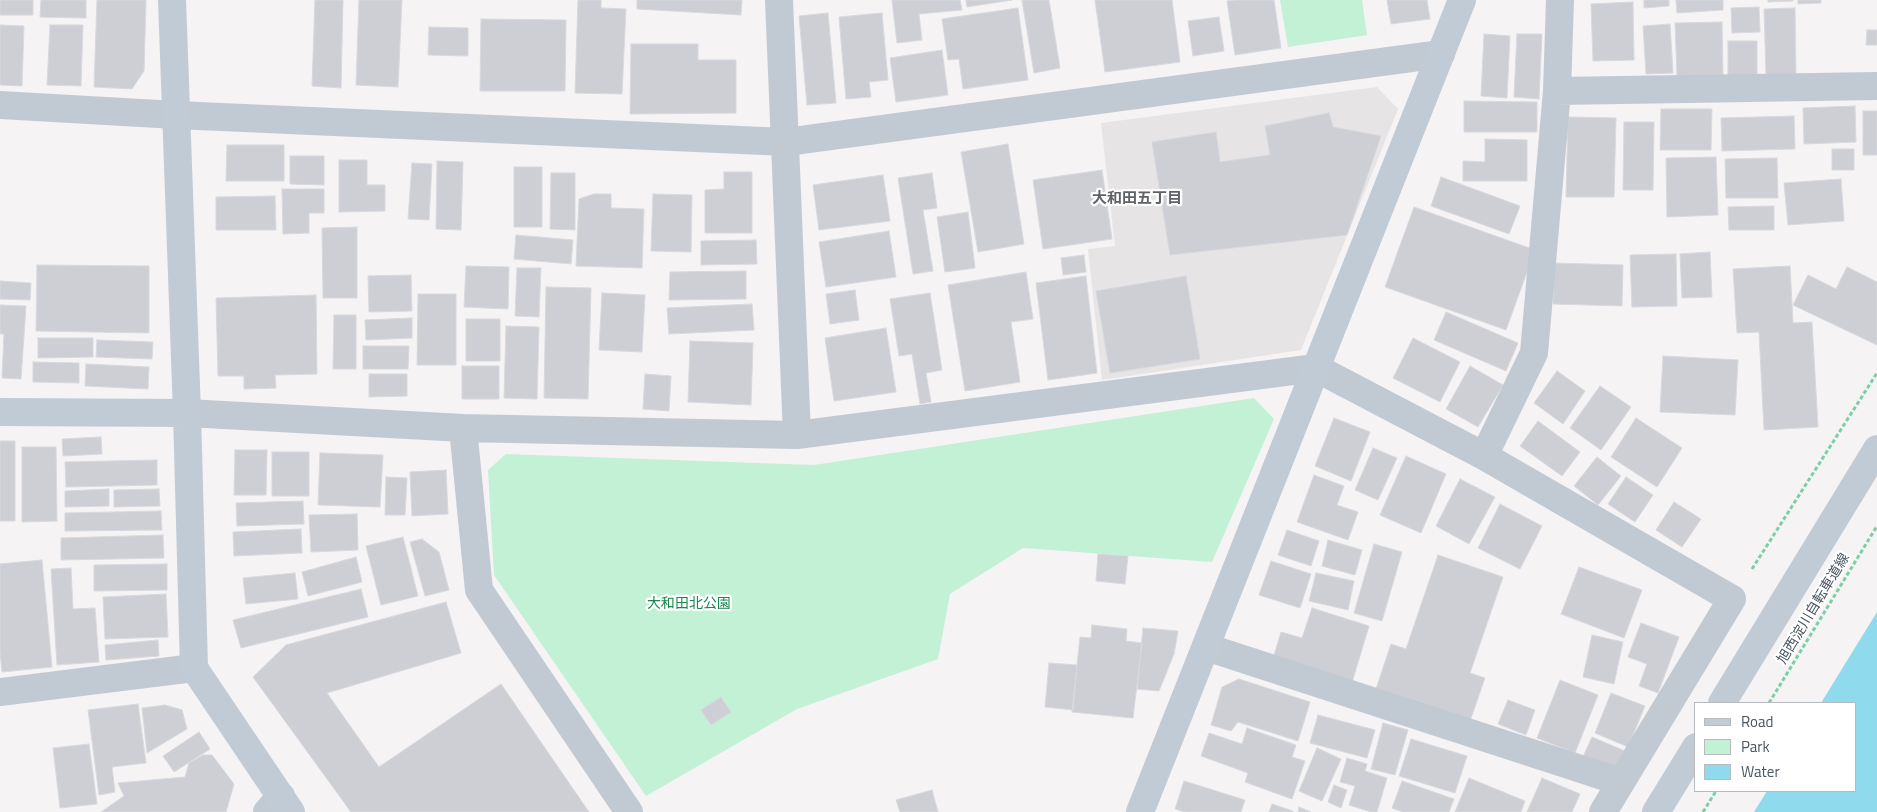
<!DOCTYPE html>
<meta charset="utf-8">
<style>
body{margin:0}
#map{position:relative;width:1877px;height:812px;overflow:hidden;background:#f5f3f3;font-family:"Titillium Web",sans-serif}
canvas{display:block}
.legend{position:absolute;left:1694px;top:702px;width:162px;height:90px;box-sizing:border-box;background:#fff;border:1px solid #b7bbc0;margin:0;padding:6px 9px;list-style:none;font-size:15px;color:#4a5661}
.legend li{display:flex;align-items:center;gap:10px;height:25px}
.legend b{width:25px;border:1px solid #b7bbc0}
</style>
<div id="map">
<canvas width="1877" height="812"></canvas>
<ul class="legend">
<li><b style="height:6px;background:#c1cbd6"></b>Road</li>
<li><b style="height:14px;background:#c3f1d5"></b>Park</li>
<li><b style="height:14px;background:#90daee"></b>Water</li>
</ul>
</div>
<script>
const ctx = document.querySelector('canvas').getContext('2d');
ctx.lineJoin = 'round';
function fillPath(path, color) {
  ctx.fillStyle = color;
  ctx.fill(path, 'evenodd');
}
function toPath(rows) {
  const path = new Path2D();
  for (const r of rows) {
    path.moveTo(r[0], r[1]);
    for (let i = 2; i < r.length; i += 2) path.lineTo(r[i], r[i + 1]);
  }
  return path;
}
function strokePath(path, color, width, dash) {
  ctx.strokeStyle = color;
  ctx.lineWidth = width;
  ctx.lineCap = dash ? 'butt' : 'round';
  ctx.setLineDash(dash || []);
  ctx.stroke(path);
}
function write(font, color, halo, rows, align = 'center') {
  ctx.font = font + ' "Titillium Web","Noto Sans JP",sans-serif';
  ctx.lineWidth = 4.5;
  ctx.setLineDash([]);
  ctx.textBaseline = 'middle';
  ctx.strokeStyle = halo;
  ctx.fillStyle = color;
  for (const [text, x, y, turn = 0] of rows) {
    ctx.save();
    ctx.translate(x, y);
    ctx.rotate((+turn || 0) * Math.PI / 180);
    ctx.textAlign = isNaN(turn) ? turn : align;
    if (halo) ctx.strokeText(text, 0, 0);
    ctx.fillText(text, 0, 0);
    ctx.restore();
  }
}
const education = toPath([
 [1377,87,1398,109,1301,350,1102,380,1088,249,1115,246,1101,123]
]);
const green = toPath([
 [1280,0,1362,0,1367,35,1288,47],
 [1254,398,1274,419,1212,562,1023,548,950,594,938,659,797,709,646,796,494,575,488,470,506,454,814,465]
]);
const water = toPath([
 [1877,612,1877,812,1754,812,1767,791,1856,791,1856,703,1821,703]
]);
const building = toPath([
 [0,0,33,0,33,15,0,15,0,0],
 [41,0,86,0,86,18,40,17,41,0],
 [97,0,146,0,144,71,132,89,94,87,97,0],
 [315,0,343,0,341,88,312,86,315,0],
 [359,0,402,0,398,87,356,85,359,0],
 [578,0,601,0,601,8,626,9,622,94,575,93,578,0],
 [637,0,742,0,741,15,637,9,637,0],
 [892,0,960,0,962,10,919,14,922,40,897,43,892,0],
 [966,0,1012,0,967,7,966,0],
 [1022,0,1049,0,1060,68,1034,73,1022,0],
 [1095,0,1172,0,1180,62,1105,72,1095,0],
 [1235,0,1274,0,1281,48,1235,55,1227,1,1235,0],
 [1387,0,1427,0,1430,19,1391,24,1387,0],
 [1644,0,1669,0,1669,6,1644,8,1644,0],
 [1676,0,1723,0,1723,10,1677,13,1676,0],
 [1768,0,1793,0,1793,1,1768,2,1768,0],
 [1798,0,1821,0,1821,3,1798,4,1798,0],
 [1633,2,1634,60,1593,61,1591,4,1633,2],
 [1759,7,1760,32,1732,33,1731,8,1759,7],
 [1018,8,1028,80,963,89,959,59,948,60,942,19,1018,8],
 [1795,8,1796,74,1766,75,1764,9,1795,8],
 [828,13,836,103,807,105,799,16,828,13],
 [882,13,888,80,869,82,871,97,846,99,839,17,882,13],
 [1219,17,1224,51,1193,56,1188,21,1219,17],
 [481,19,566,20,565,91,480,91,481,19],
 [1722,22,1723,75,1677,76,1675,23,1722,22],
 [1670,24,1673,73,1646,74,1643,26,1670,24],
 [0,25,24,26,22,86,0,85,0,25],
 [50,25,83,25,81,86,47,85,50,25],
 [429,27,468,28,468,56,428,55,429,27],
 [1867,30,1877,30,1877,45,1866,45,1867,30],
 [1484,34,1510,36,1507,98,1481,96,1484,34],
 [1517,34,1542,34,1539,99,1514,97,1517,34],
 [1728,41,1757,41,1757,76,1728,75,1728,41],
 [631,44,698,44,698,60,736,60,736,113,630,114,631,44],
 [942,50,948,95,896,102,890,58,942,50],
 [1464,101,1537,102,1537,132,1464,132,1464,101],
 [1855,106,1856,142,1804,144,1803,108,1855,106],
 [1661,109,1712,109,1711,150,1660,150,1661,109],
 [1863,111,1877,111,1877,155,1863,155,1863,111],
 [1329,113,1333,127,1381,136,1347,235,1170,255,1152,142,1216,132,1220,162,1270,155,1265,126,1329,113],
 [1794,116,1795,149,1722,151,1721,118,1794,116],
 [1568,117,1616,118,1614,197,1566,197,1568,117],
 [1624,122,1654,122,1653,190,1623,190,1624,122],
 [1485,139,1527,140,1527,181,1463,181,1463,161,1485,162,1485,139],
 [1008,144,1024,244,978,252,961,152,1008,144],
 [227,145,284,145,284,181,226,181,227,145],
 [1832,149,1854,149,1854,170,1832,170,1832,149],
 [290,156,324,156,324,185,290,184,290,156],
 [1716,157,1718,215,1667,217,1666,158,1716,157],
 [1777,158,1778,198,1726,198,1725,159,1777,158],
 [339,160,367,160,367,185,385,185,385,211,339,212,339,160],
 [437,161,463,162,461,230,436,229,437,161],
 [412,163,432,164,429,220,408,219,412,163],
 [514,167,542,167,542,227,514,227,514,167],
 [1102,170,1112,239,1043,249,1033,180,1102,170],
 [724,172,752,172,752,233,705,233,705,190,724,189,724,172],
 [551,173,575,173,575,230,550,229,551,173],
 [932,173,937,208,923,210,933,271,913,274,898,178,932,173],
 [883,175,890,221,819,230,813,185,883,175],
 [1441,177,1520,206,1509,234,1431,206,1441,177],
 [1841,179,1844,221,1788,225,1784,183,1841,179],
 [282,189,324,189,324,213,309,213,309,233,283,234,282,189],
 [594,194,611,194,611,208,644,209,642,268,576,266,579,199,594,194],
 [653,194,692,195,691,252,651,251,653,194],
 [275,196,276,230,216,230,216,197,275,196],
 [1774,206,1774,230,1729,230,1728,207,1774,206],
 [1414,207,1535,250,1506,330,1385,287,1414,207],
 [968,212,975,268,945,272,937,217,968,212],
 [357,227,357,298,323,298,322,228,357,227],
 [889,231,896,277,826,287,819,242,889,231],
 [516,235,573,240,571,264,514,259,516,235],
 [756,240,757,264,701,265,701,241,756,240],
 [1710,252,1712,297,1682,298,1680,254,1710,252],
 [1676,254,1677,306,1632,307,1630,255,1676,254],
 [1084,255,1086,272,1063,275,1061,258,1084,255],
 [1554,263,1623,265,1622,306,1553,304,1554,263],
 [37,265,149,266,149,333,36,331,37,265],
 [466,266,509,267,508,309,464,307,466,266],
 [1790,266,1793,323,1812,322,1818,427,1764,430,1759,332,1737,333,1733,269,1790,266],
 [1847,267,1877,282,1877,345,1793,305,1808,275,1836,289,1847,267],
 [517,268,541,268,539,317,515,316,517,268],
 [746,271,746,299,669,300,670,272,746,271],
 [1026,272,1033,319,1011,322,1020,382,965,391,948,285,1026,272],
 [411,275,412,311,369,312,368,276,411,275],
 [1086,276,1097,373,1048,380,1036,283,1086,276],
 [1186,276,1200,359,1110,373,1096,291,1186,276],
 [0,281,31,283,30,300,0,299,0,281],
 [546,287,591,288,588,399,544,398,546,287],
 [855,290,859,320,830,324,826,294,855,290],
 [602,293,645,295,642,352,599,350,602,293],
 [930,293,942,370,926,373,931,402,920,404,912,354,899,356,890,299,930,293],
 [418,294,456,294,456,365,417,365,418,294],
 [316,295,317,374,275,375,276,388,244,389,244,376,218,376,216,298,316,295],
 [752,304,754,330,669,334,667,308,752,304],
 [0,305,26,306,21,379,2,378,4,334,0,334,0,305],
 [1446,312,1518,343,1506,371,1434,340,1446,312],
 [334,315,356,315,356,369,333,369,334,315],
 [412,318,412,338,366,340,365,320,412,318],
 [466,319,500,319,500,361,466,361,466,319],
 [506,326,539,327,537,399,504,398,506,326],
 [886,328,896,392,834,401,825,338,886,328],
 [38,338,93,338,93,357,38,358,38,338],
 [1413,338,1460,362,1440,402,1393,378,1413,338],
 [97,340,153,342,152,359,96,357,97,340],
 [690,341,753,343,751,405,688,402,690,341],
 [363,346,409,346,408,369,363,369,363,346],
 [1663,356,1738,360,1735,415,1660,412,1663,356],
 [33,362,79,363,79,383,33,382,33,362],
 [86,364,149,367,148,389,85,386,86,364],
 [462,366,499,366,499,399,462,399,462,366],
 [1470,366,1503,385,1478,427,1446,409,1470,366],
 [1557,371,1585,391,1563,424,1534,403,1557,371],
 [369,374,407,374,407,396,369,397,369,374],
 [645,374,671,376,669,411,643,409,645,374],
 [1600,386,1631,407,1601,450,1570,428,1600,386],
 [1334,418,1370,432,1351,481,1315,466,1334,418],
 [1636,418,1682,448,1657,487,1611,457,1636,418],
 [1538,421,1580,452,1562,476,1520,446,1538,421],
 [101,437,102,454,63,456,62,439,101,437],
 [0,441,15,441,15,521,0,521,0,441],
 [22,447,56,447,57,521,22,522,22,447],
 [1373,448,1397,458,1378,500,1355,490,1373,448],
 [235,450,267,450,266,495,234,495,235,450],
 [272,452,309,452,309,496,272,496,272,452],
 [320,453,383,455,380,507,318,505,320,453],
 [1406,456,1446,474,1421,533,1380,515,1406,456],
 [1597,457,1621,476,1598,505,1574,486,1597,457],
 [157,460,157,485,66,487,65,462,157,460],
 [446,470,448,514,412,516,410,472,446,470],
 [1314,475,1344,486,1337,505,1358,512,1348,540,1297,522,1314,475],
 [386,477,407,478,405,515,385,515,386,477],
 [1626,477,1653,495,1635,522,1608,504,1626,477],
 [1460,479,1495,497,1469,544,1436,526,1460,479],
 [109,489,109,506,65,507,65,491,109,489],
 [159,489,160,506,114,507,114,490,159,489],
 [303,501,304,524,237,526,236,503,303,501],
 [1674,502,1701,519,1682,547,1656,530,1674,502],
 [1500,504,1542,526,1520,569,1478,548,1500,504],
 [161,511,162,530,65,531,65,513,161,511],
 [357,514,358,550,311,552,309,515,357,514],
 [301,529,302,553,234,556,233,532,301,529],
 [1287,530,1319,541,1311,566,1278,555,1287,530],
 [163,535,164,558,61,560,61,538,163,535],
 [403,537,418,596,381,605,366,546,403,537],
 [422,539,439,552,449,590,425,596,410,542,422,539],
 [1328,540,1362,550,1355,575,1322,566,1328,540],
 [1374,544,1402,552,1382,621,1354,613,1374,544],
 [1098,554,1128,556,1125,584,1096,581,1098,554],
 [1438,555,1503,577,1470,673,1485,678,1469,724,1375,692,1391,644,1406,649,1438,555],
 [356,557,362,582,308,596,302,572,356,557],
 [42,560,52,667,2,672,0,652,0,564,42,560],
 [1271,561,1311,574,1300,608,1259,595,1271,561],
 [167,564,167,590,94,591,94,565,167,564],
 [1579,567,1642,590,1624,638,1561,614,1579,567],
 [71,568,73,609,95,608,99,662,57,665,51,569,71,568],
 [295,573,298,599,246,604,243,578,295,573],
 [1316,573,1354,581,1348,610,1309,601,1316,573],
 [361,589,368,617,241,648,233,620,361,589],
 [166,594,168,637,105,639,103,597,166,594],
 [446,602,461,653,327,693,379,767,501,684,589,812,351,812,253,677,286,645,446,602],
 [1312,608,1369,626,1351,686,1272,662,1281,632,1302,638,1312,608],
 [1641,623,1679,637,1658,693,1639,686,1647,664,1628,657,1641,623],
 [1092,625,1127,629,1126,641,1142,643,1133,718,1072,712,1080,637,1091,638,1092,625],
 [1143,628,1178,631,1174,654,1159,691,1137,689,1143,628],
 [1592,635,1623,642,1614,684,1583,677,1592,635],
 [158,640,159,656,106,660,105,645,158,640],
 [1049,663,1077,665,1073,710,1045,707,1049,663],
 [1239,679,1310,702,1298,741,1238,722,1231,731,1211,725,1222,687,1239,679],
 [1560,680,1598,695,1575,753,1537,738,1560,680],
 [1611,693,1645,706,1628,747,1595,733,1611,693],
 [721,697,731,712,711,725,701,710,721,697],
 [1508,700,1535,710,1526,735,1498,724,1508,700],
 [138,704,146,763,112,767,115,792,99,795,88,710,138,704],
 [165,705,182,710,187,729,147,753,142,708,165,705],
 [1318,715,1375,730,1367,758,1310,743,1318,715],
 [1383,723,1408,730,1395,775,1371,769,1383,723],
 [1247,728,1296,745,1292,757,1305,761,1292,799,1245,782,1248,773,1201,756,1209,733,1242,744,1247,728],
 [199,732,210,749,174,772,163,756,199,732],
 [1592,737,1625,751,1616,773,1582,759,1592,737],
 [1411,739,1467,756,1455,793,1399,776,1411,739],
 [89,744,97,804,60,808,53,748,89,744],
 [1317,748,1341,759,1322,801,1299,791,1317,748],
 [203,755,212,755,234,784,226,812,101,812,124,796,118,783,185,777,189,763,203,755],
 [1347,758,1367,764,1365,771,1387,778,1377,812,1371,812,1349,805,1355,786,1340,782,1347,758],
 [1469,778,1525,801,1521,812,1455,812,1469,778],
 [1542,778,1580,794,1572,812,1527,812,1542,778],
 [1184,781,1245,800,1241,812,1185,812,1175,809,1184,781],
 [1402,781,1454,799,1449,812,1403,812,1392,808,1402,781],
 [1334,785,1347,790,1341,808,1328,802,1334,785],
 [932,790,938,812,900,812,896,800,932,790],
 [1272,804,1293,811,1293,812,1269,812,1272,804],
 [1299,807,1311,812,1298,812,1299,807]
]);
const path = toPath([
 [1752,569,1877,373],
 [1769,703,1877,526],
 [1703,812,1716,791]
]);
const street = toPath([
 [779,0,797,435],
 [1557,91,1877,86],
 [0,105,176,115,786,142,1441,54],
 [187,413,463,428,797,435,1316,368,1484,456,1732,599,1603,812],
 [463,428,479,590,629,812],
 [1484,456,1534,353,1557,91,1560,0],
 [1206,647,1621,782],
 [0,692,194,668],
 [267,812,281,796]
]);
const secondary = toPath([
 [172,0,187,413,194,668,291,812],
 [0,412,187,413],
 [1722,703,1877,449],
 [1140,812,1462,0],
 [1656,812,1696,747]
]);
const parkNames = [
 ["大和田北公園",689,605]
];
const streetNames = [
 ["旭西淀川自転車道線",1814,609,-59]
];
const neighbourhoodNames = [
 ["大和田五丁目",1137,199]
];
fillPath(education, '#e6e4e5');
fillPath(green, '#c3f1d5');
fillPath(water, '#90daee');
fillPath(building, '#cdcfd5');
strokePath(building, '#d7d9de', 1);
strokePath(path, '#7ad0a6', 3, [4, 2.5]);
strokePath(street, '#c1cad2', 28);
strokePath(secondary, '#c1cbd6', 28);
write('14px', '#17864f', '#fff', parkNames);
write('14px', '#4a5661', '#fff', streetNames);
write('bold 15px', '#5f6368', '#fff', neighbourhoodNames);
</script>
